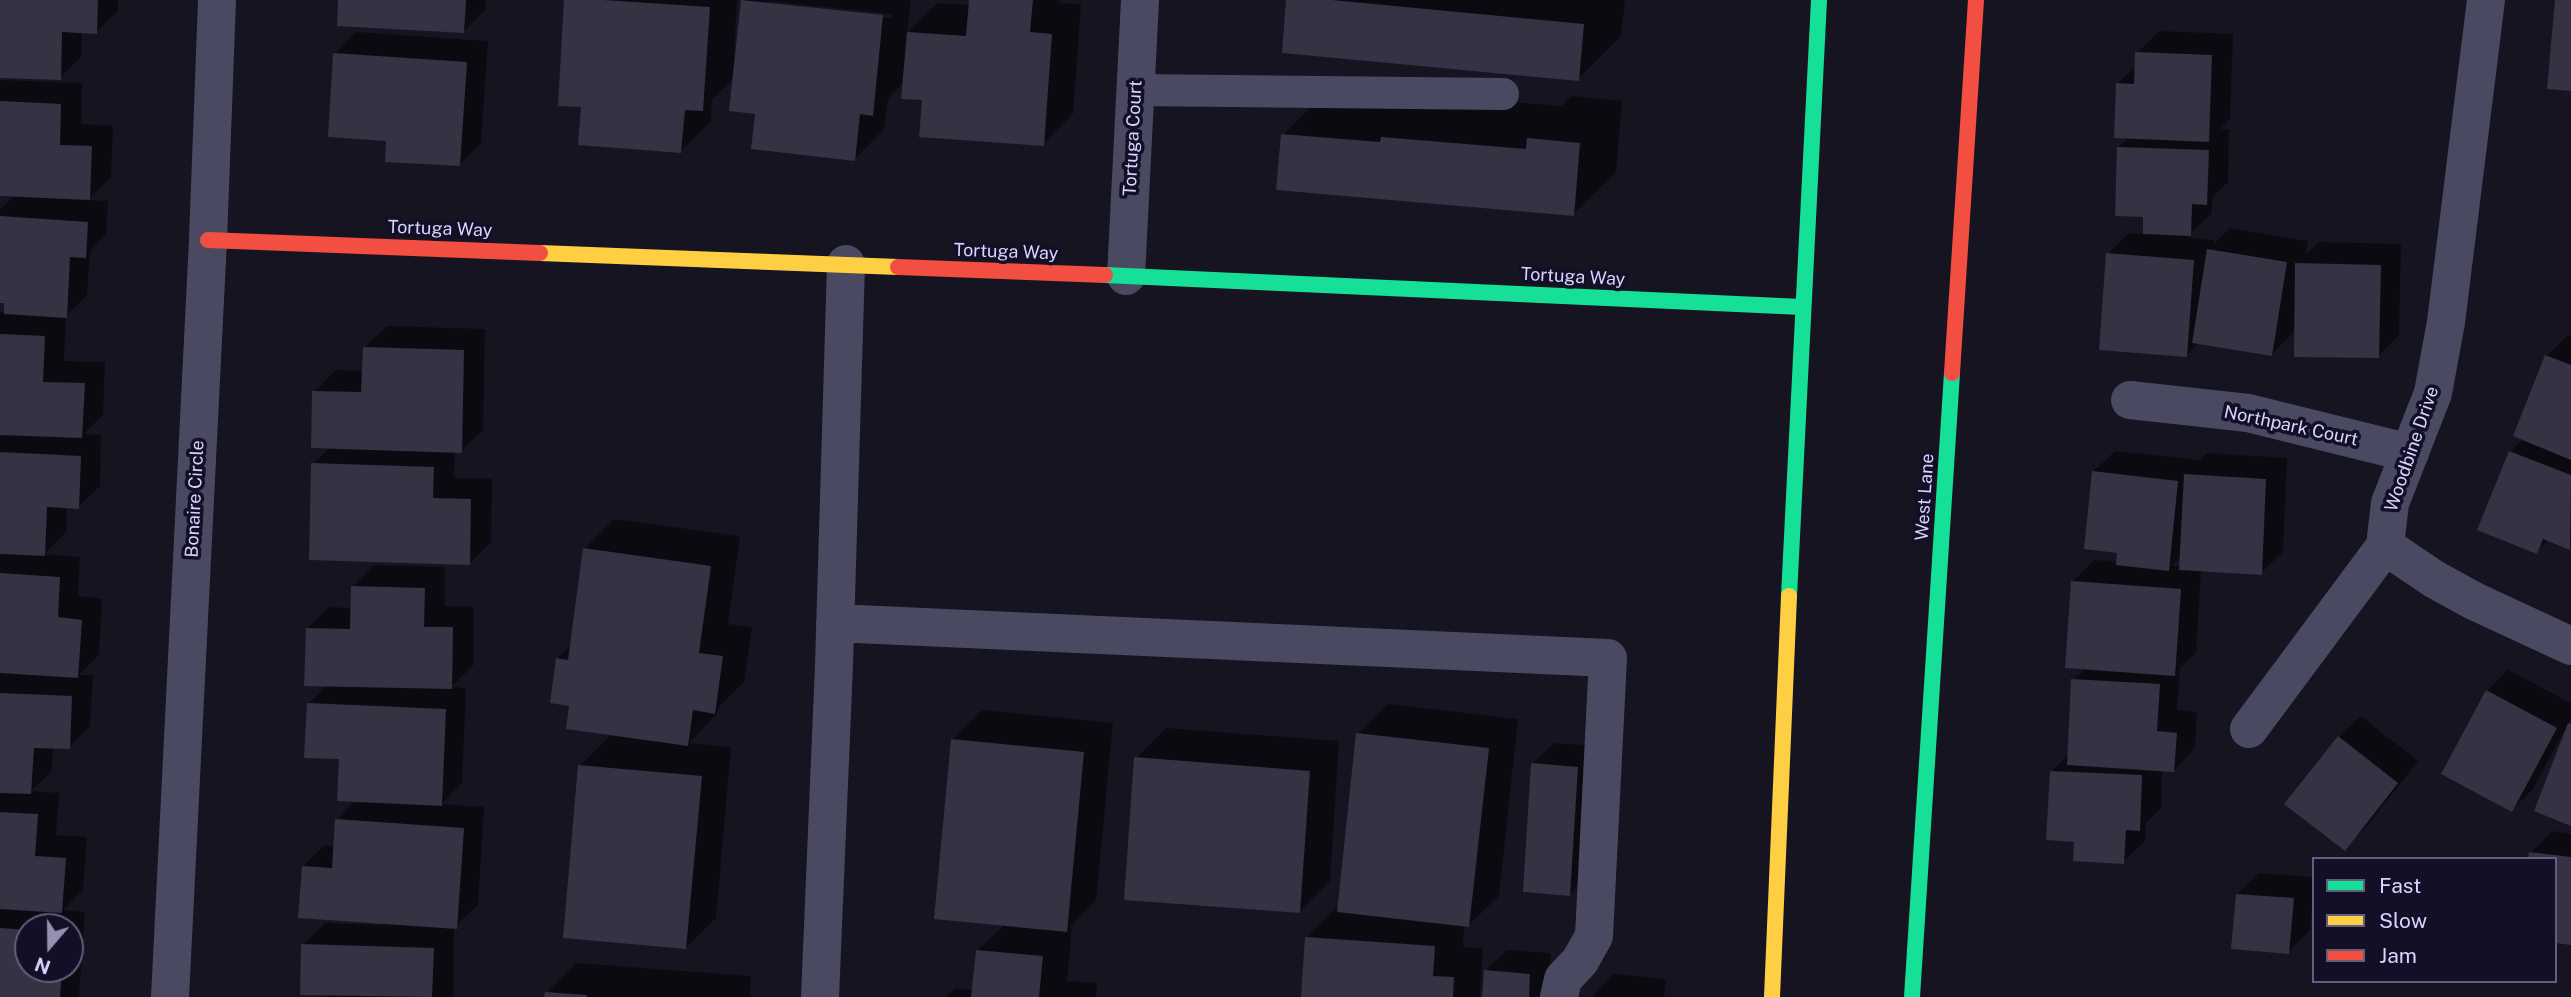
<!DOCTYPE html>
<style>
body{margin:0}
#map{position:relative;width:2571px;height:997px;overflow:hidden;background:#161421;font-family:"Public Sans",sans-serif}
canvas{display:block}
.legend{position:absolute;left:2312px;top:857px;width:245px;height:126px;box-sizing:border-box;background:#130f26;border:2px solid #625e7d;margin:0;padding:9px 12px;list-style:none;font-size:21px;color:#d9d4ff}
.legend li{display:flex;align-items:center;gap:14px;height:35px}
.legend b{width:35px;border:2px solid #625e7d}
.north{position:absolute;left:14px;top:913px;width:70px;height:70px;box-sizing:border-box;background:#130f26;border:2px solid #625e7d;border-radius:50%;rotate:200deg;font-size:19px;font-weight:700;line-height:28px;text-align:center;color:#d9d4ff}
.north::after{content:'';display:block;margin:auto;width:24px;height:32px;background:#9591b1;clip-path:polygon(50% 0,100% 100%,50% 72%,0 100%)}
</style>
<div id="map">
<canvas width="2571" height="997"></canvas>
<ul class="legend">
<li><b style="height:9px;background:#16e098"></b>Fast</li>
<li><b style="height:9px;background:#ffcf43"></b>Slow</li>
<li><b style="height:9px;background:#f24e42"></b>Jam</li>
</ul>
<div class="north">N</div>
</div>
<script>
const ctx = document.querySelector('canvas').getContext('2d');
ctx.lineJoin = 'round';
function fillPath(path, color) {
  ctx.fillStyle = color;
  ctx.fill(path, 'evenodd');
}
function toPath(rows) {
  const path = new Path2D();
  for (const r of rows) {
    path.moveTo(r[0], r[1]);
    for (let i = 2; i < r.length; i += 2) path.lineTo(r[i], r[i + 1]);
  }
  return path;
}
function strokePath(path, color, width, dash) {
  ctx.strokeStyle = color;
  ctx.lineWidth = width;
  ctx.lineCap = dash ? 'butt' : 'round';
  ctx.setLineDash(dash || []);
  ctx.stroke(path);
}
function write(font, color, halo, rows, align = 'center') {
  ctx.font = font + ' "Public Sans",sans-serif';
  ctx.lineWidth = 7;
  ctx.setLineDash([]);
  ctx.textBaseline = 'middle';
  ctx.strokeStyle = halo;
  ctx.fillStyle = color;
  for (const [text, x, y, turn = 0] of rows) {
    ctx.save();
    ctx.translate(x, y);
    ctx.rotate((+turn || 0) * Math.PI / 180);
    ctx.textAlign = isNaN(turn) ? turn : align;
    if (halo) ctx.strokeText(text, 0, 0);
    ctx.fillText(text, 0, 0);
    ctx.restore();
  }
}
const shadow = toPath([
 [0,0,118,0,118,11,96,32,82,31,81,57,60,78,0,76],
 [340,0,486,0,485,10,464,31],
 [566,0,737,0,734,58,737,58,744,0,911,0,907,33,938,3,970,5,970,0,1060,0,1059,3,1081,4,1073,114,1043,144,904,82,888,99,884,129,855,159,757,112,735,77,712,99,711,121,681,151,583,105],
 [767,1,892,14,892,18,767,5],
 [1288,0,1625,0,1621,36,1578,79],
 [2159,31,2233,34,2230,119,2220,129,2229,129,2228,182,2212,198,2212,213,2187,237,2214,240,2214,244,2230,228,2308,241,2306,255,2318,242,2401,244,2399,335,2378,356,2296,330,2272,354,2199,342,2187,355,2108,254,2129,233,2145,234,2145,215,2119,147,2129,137,2118,83,2137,65,2137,53],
 [356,32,488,41,481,143,460,164,388,139,335,53],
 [0,80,82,83,81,124,113,126,111,177,88,200,108,201,106,234,90,251,87,295,66,316,64,361,105,362,103,415,83,434,101,435,100,486,78,507,67,506,66,532,44,554,80,557,78,596,102,599,99,655,79,675,93,675,90,726,69,747,53,747,52,771,31,791,59,793,56,835,87,837,83,890,63,910,85,912,79,997,0,997,0,312,6,313,6,301,0,301,0,210,15,195,0,194],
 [28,927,70,927,70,969,28,969],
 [1326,92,1425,95,1561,106,1571,96,1622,101,1616,172,1573,214,1283,135],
 [387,326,485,329,483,430,461,451,455,451,454,478,492,479,491,542,469,564,313,464,330,447,314,392,336,370,364,371,365,347],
 [2568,335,2571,336,2571,546,2549,539,2536,552,2510,452,2523,439,2547,356],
 [2115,451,2200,460,2207,453,2287,458,2283,552,2261,573,2201,570,2196,653,2180,668,2177,710,2197,712,2195,748,2174,770,2162,769,2161,808,2146,823,2145,841,2123,862,2076,840,2052,771,2069,754,2073,680,2085,668,2072,582,2094,560,2118,562,2119,551,2093,472],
 [2181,556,2181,566,2172,566],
 [614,519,740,536,728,624,752,627,744,682,718,708,717,714,689,743,731,747,716,918,686,948,580,766,612,734,571,704,557,659,571,645,584,549],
 [374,565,445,567,445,606,474,607,473,666,451,687,466,688,462,783,441,804,484,807,478,905,454,927,453,997,329,997,303,945,325,923,383,925,383,922,303,866,325,845,335,846,337,820,356,800,341,758,308,704,328,685,307,629,329,607,352,608,353,586],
 [2508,670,2571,703,2571,718,2568,724,2571,722,2571,824,2566,732,2564,731,2533,789,2512,810,2487,691],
 [1388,704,1518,719,1499,896,1469,925,1464,925,1463,947,1483,948,1480,997,1302,997,1306,938,1336,908,1339,908,1358,734],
 [983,710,1113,723,1096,900,1070,927,1072,927,1067,981,1097,983,1096,997,946,997,955,988,974,990,977,951,1005,924,953,739],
 [2361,716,2418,761,2366,827,2344,849,2339,737],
 [1166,728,1339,741,1330,881,1300,911,1136,758],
 [1554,743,1598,746,1591,872,1569,894,1532,764],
 [2552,831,2571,834,2571,943,2555,859,2531,853],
 [2259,873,2314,877,2310,930,2288,952,2237,894],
 [1507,950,1551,953,1549,997,1484,997,1485,971],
 [576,963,751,976,750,997,546,997,546,993],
 [1613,974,1666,979,1664,997,1592,997]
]);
const building = toPath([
 [0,0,98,0,97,34,62,32,61,80,0,78],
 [338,0,466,0,464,33,337,26],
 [564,0,603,0,710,7,703,111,685,110,681,153,578,145,581,107,558,106],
 [741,0,883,15,873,116,860,114,855,161,751,149,755,114,729,111],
 [969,0,1033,0,1030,32,1052,34,1044,146,919,137,922,100,901,99,907,32,966,36],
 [1286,0,1332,0,1584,24,1579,81,1282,53],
 [2555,0,2571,0,2571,91,2547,89],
 [2135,52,2212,55,2209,142,2114,138,2116,83,2134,84],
 [333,53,467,62,460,166,385,162,386,141,328,137],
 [0,101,61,104,60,145,92,146,90,200,0,196],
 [1281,134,1380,142,1381,137,1526,149,1527,138,1580,143,1574,216,1276,190],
 [2117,147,2209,150,2207,205,2192,204,2191,236,2143,234,2143,217,2115,216],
 [0,216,88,222,86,258,70,257,67,318,4,314,4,303,0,303],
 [2207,249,2287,262,2272,356,2192,343],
 [2106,253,2194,260,2187,357,2099,350],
 [2295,263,2381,265,2379,358,2294,357],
 [0,334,45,336,43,382,85,383,82,438,0,435],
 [363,347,464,350,462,453,311,448,312,391,361,392],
 [2545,355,2571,365,2571,460,2513,436],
 [2509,451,2571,475,2570,550,2543,539,2537,554,2477,530],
 [0,452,81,456,79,509,47,507,45,556,0,554],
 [311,463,434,467,433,498,471,499,470,565,309,560],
 [2092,471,2178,481,2169,571,2116,565,2117,553,2084,549],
 [2184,474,2266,479,2262,575,2179,570],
 [583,548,711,566,699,653,723,656,715,714,693,710,688,746,566,729,569,706,550,703,556,658,568,660],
 [0,573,60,577,58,617,82,620,78,678,0,673],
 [2071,581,2181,589,2175,676,2065,668],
 [351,586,425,588,424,627,453,627,452,689,304,686,306,628,350,629],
 [2071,679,2160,684,2157,731,2177,733,2174,772,2067,765],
 [2486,690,2557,728,2512,812,2441,774],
 [0,693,72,696,70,749,34,748,31,794,0,793],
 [307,703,446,709,442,806,337,801,339,759,304,758],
 [2568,723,2571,724,2571,826,2534,811],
 [1356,733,1489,748,1469,927,1337,912],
 [2338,736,2398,783,2345,851,2284,804],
 [951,739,1084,752,1067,932,934,919],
 [1134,757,1310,771,1300,913,1124,900],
 [1531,763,1578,767,1570,896,1523,892],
 [578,765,702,776,686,949,563,938],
 [2050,771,2142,775,2140,831,2126,830,2124,864,2073,861,2074,842,2046,840],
 [0,812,38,814,35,856,66,858,62,913,0,909],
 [335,819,464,828,457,929,298,918,302,866,332,868],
 [2529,852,2571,857,2571,945,2555,943,2555,859,2528,859],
 [2236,894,2294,898,2289,954,2231,949],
 [0,928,28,930,28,969,62,969,60,997,0,997],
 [1305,937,1435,946,1433,976,1454,977,1453,997,1301,997],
 [301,944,434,948,432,997,300,995],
 [976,950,1043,956,1039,997,971,997],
 [1484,970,1530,974,1529,997,1482,997],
 [545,992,587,995,587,997,544,997]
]);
const lane = toPath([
 [1136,90,1503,94]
]);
const street = toPath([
 [1126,276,1140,0],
 [2130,400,2248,413,2410,453],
 [2385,546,2434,579,2474,601,2571,646],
 [835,623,1608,658,1594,936,1580,961,1563,979,1559,997],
 [2249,729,2385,546,2390,503,2433,393,2446,322,2486,0],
 [170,997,208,240,217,0],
 [820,997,834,665,846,264]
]);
const fast = toPath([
 [1105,275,1802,307],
 [1789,596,1819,0],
 [1912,997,1952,373]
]);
const slow = toPath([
 [540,253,898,267],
 [1772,997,1789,596]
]);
const jam = toPath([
 [208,240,540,253],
 [898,267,1105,275],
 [1952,373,1976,0]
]);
const streetNames = [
 ["Tortuga Court",1133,138,-87],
 ["Tortuga Way",440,229,2],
 ["Tortuga Way",1006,252,2],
 ["Tortuga Way",1573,277,3],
 ["Northpark Court",2291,426,12],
 ["Woodbine Drive",2412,449,-71],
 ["West Lane",1925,497,-86],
 ["Bonaire Circle",195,499,-87]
];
fillPath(shadow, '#0007');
fillPath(building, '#343243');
strokePath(lane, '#4a4962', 32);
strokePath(street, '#4a4962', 38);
strokePath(fast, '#16e098', 16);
strokePath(slow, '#ffcf43', 16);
strokePath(jam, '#f24e42', 16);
write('18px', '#d9d4ff', '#130f26', streetNames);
</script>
